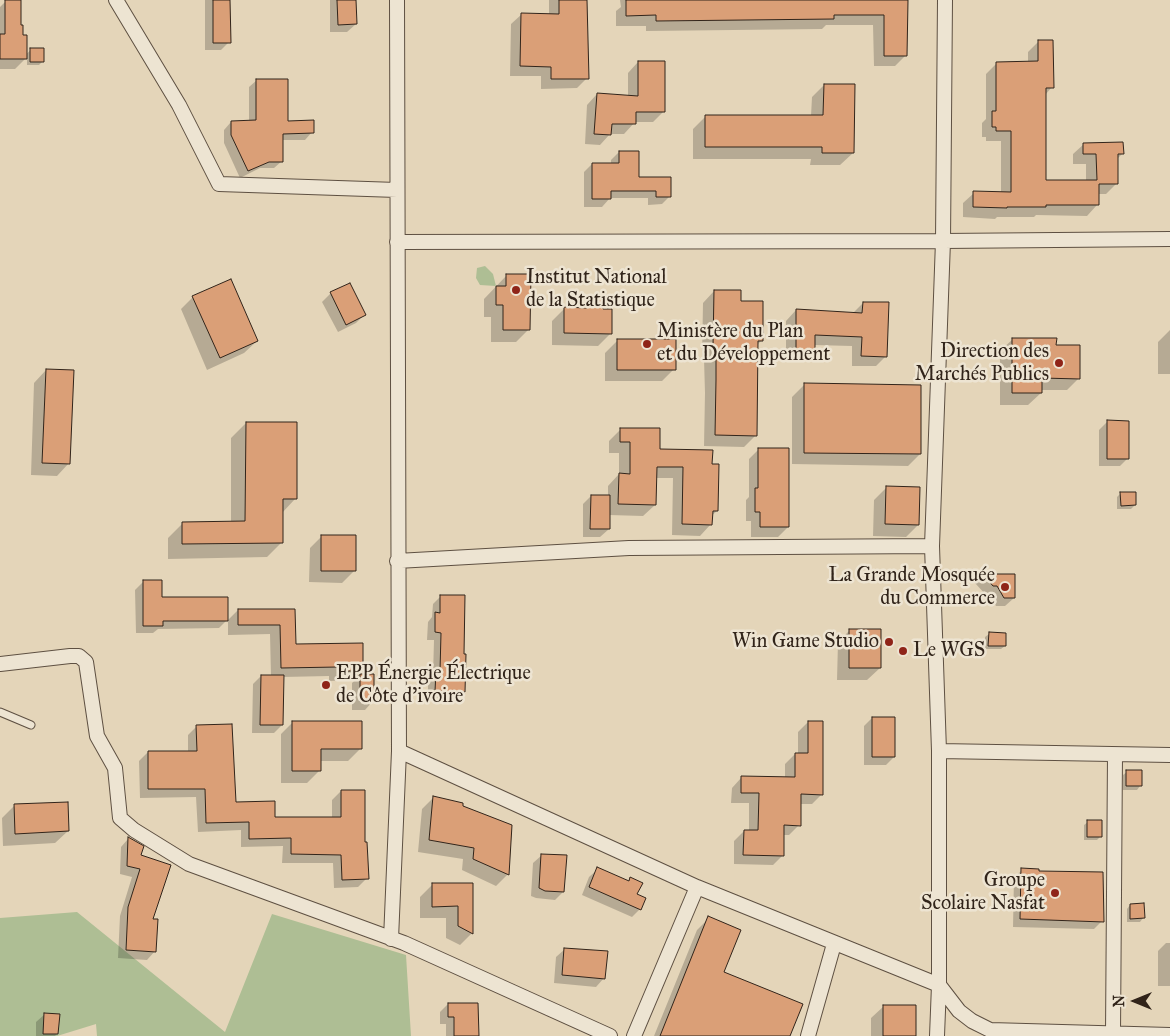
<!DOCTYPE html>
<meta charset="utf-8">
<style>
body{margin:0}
#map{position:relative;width:1170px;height:1036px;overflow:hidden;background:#e4d5b9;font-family:"IM FELL Great Primer",serif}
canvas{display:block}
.north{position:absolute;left:1110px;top:976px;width:50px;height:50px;-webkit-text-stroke:4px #ede4d2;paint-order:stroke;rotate:270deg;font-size:14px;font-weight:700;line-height:20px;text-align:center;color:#31241a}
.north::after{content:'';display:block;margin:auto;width:18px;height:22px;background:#31241a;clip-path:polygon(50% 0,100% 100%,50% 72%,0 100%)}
</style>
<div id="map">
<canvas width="1170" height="1036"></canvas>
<div class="north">N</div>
</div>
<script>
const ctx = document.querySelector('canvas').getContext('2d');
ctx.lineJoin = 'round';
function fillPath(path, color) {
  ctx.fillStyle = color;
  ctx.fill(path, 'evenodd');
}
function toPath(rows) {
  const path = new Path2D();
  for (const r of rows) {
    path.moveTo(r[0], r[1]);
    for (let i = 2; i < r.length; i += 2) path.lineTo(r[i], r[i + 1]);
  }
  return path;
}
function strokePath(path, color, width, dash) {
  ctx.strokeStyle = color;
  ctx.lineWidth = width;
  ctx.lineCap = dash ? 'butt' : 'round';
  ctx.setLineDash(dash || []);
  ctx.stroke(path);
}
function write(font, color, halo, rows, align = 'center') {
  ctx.font = font + ' "IM FELL Great Primer",serif';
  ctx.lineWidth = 5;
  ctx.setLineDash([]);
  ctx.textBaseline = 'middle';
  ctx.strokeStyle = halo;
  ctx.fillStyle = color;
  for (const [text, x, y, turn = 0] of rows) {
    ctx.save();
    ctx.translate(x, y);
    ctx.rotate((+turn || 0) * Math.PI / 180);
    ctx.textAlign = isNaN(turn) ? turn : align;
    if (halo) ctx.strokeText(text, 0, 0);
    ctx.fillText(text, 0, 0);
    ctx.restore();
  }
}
const green = toPath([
 [485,266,493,274,496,286,480,285,476,278,477,268],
 [77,912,225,1032,272,914,406,955,411,1036,97,1036,96,1024,57,1036,0,1036,0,918]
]);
const shadow = toPath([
 [205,0,229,0,229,42,221,50,205,50],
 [330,0,354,0,356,24,347,32,330,32],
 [549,0,586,0,587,78,577,88,541,89,541,76,510,76,511,24,522,14,549,15],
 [620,0,906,0,905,56,895,66,874,66,873,25,826,25,822,29,646,31,646,26,616,26,616,11,621,7],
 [6,1,21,36,25,55,31,50,43,61,39,65,27,65,27,57,15,69,0,69,0,7],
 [1039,41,1052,87,1045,95,1045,181,1086,181,1086,164,1073,164,1073,154,1084,144,1122,154,1117,159,1117,183,1106,194,1098,194,1097,205,1087,216,1036,215,1034,217,997,217,995,219,963,217,963,203,974,193,1001,193,1001,141,986,141,986,137,982,137,982,123,986,119,986,74,997,63,1028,63,1028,52],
 [638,62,663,112,653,122,635,122,624,134,610,134,600,145,585,144,587,105,597,94,628,96,628,73],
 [257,80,287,122,312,132,305,140,282,140,282,161,274,168,260,168,240,178,224,143,224,130,231,122,249,122,249,87],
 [824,85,853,153,840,165,810,165,811,159,693,159,693,129,706,116,811,116,812,97],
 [619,152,638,178,670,196,662,204,648,205,648,198,610,198,602,207,584,207,584,172,592,164,611,164,611,160],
 [507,275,528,330,516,342,491,342,491,317,484,317,484,299],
 [349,284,364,315,356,323,338,332,322,302,330,294],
 [714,291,739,302,761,341,757,345,756,435,744,447,704,446,705,393,704,359,702,359,703,303],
 [193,297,257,341,244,353,207,370,181,309],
 [588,298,602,310,610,334,598,346,552,345,552,321,565,308,577,309],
 [863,303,886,356,876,366,852,366,852,346,814,345,814,352,803,362,786,362,786,321,796,310,852,314],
 [1170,330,1170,374,1158,374,1158,342],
 [1013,339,1055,346,1079,378,1067,390,1041,390,1041,393,1028,405,1000,405,1000,351],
 [618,340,674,369,662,381,605,381,605,353],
 [46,370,69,463,57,476,31,475,34,383],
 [804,385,920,454,908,466,792,464,792,397],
 [1107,422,1128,458,1120,466,1099,466,1099,430],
 [246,423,295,499,282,513,282,542,267,557,168,559,168,538,183,523,231,522,231,438],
 [621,429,659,450,711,465,717,511,711,516,711,524,700,536,672,535,673,478,656,478,655,505,643,516,609,515,609,529,600,537,583,537,583,504,591,496,608,496,608,486,619,474,619,453,609,453,609,441],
 [759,449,788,527,778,537,751,537,751,521,746,521,746,500,749,497,749,459],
 [887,487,918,525,906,537,873,536,874,500],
 [1121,493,1135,505,1131,509,1117,509,1117,497],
 [322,536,355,570,342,583,309,582,310,548],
 [983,575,1014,575,1014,598,1005,606,996,606,989,594,985,594,975,583],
 [143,582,161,598,227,620,219,628,158,629,153,633,136,633,135,590],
 [441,596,463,691,455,699,428,698,428,680,433,676,434,640,427,640,428,622,432,617,433,604],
 [238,610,294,610,295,645,362,670,357,675,373,675,373,701,365,710,352,710,352,683,355,680,329,681,329,676,283,677,282,725,274,733,252,733,253,684,261,676,271,676,270,634,228,635,228,620],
 [850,630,880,668,867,680,837,680,838,642],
 [989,634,1005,646,1001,649,985,649,985,637],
 [872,718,894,757,886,765,864,765,864,726],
 [293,722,361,748,348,761,319,761,319,771,307,783,281,783,281,734],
 [808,722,822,794,812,804,800,804,799,825,789,835,783,835,783,855,773,865,734,864,734,841,744,831,749,831,749,803,731,803,732,788,741,778,785,778,785,764,795,754,798,754,798,732],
 [197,726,235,804,274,818,332,818,332,800,341,791,367,878,358,887,334,888,333,863,282,863,283,846,241,847,241,830,198,832,196,797,140,798,139,761,148,752,188,752,188,735],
 [1127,772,1140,786,1137,790,1123,790,1123,775],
 [434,797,508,874,496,886,462,870,463,859,418,852,422,809],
 [14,806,68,831,55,843,3,846,2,818],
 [1088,822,1101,836,1097,840,1084,840,1084,825],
 [128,839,140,856,151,920,155,951,147,960,118,958,120,916,132,877,120,874,121,847],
 [542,855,563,892,555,900,536,898,531,896,533,863],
 [598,869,628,882,631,879,640,909,632,917,582,895,589,877],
 [1022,870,1102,921,1094,929,1013,927,1014,878],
 [472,884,472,933,460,945,446,938,446,918,420,918,420,897,432,885],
 [1130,905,1143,918,1140,922,1127,922,1127,909],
 [709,918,722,973,788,1036,654,1036,697,930],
 [1166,943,1170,943,1170,986,1158,986,1158,951],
 [565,949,604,978,596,987,554,983,556,957],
 [448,1004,478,1036,446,1036,446,1024,440,1024,440,1012],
 [884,1006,915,1036,871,1036,871,1018],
 [45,1014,57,1034,55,1036,36,1036,36,1022]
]);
const building = toPath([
 [5,0,21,0,21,25,23,25,23,35,27,35,27,59,0,59,0,34,5,34,5,0],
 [213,0,230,0,231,43,213,43,213,0],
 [337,0,356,0,357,24,338,25,337,0],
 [559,0,587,0,589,79,551,79,551,67,520,66,521,13,559,14,559,0],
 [626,0,908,0,907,56,884,56,884,15,834,15,834,19,656,21,656,15,626,16,626,0],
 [1038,40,1053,40,1054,88,1046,88,1046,180,1097,180,1096,154,1083,154,1083,143,1123,142,1124,154,1118,154,1118,184,1099,184,1099,205,1046,205,1046,207,1007,207,1007,208,973,207,973,191,1011,192,1011,131,996,131,996,127,992,127,992,111,996,111,996,62,1038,61,1038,40],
 [30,48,44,48,44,62,30,62,30,48],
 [638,61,665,61,665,112,636,112,636,124,612,124,611,135,594,134,597,93,638,96,638,61],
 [256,79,288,79,288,121,314,120,314,133,283,134,283,162,269,162,248,171,231,135,231,121,256,120,256,79],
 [824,84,855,84,854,153,822,153,822,147,705,147,705,115,823,115,824,84],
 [619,151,639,151,639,177,671,177,671,197,656,197,656,191,611,191,611,199,592,199,592,163,619,163,619,151],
 [506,274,531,274,530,330,503,330,503,305,496,305,496,286,506,286,506,274],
 [231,279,258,341,220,358,192,296,231,279],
 [350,283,366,315,346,325,330,292,350,283],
 [714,290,741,290,741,301,763,301,763,341,758,341,757,436,715,435,716,380,716,347,713,347,714,290],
 [587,297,603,297,603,309,612,309,612,334,564,333,564,307,587,308,587,297],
 [863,302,889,302,887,357,861,356,862,337,815,335,815,352,796,352,796,309,862,313,863,302],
 [1012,338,1057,338,1056,345,1080,345,1080,379,1042,378,1042,393,1012,393,1012,338],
 [617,339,676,339,676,370,617,370,617,339],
 [46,369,74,370,70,464,42,463,46,369],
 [804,383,921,385,921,454,804,453,804,383],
 [1107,420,1129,421,1129,459,1107,459,1107,420],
 [246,422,297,422,297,499,283,499,283,543,182,544,182,522,245,521,246,422],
 [620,428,660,428,660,449,713,450,712,464,719,464,718,511,713,511,712,525,682,524,683,467,657,467,656,505,618,504,619,473,630,474,630,442,620,442,620,428],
 [758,448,789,448,789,527,760,527,760,512,755,512,755,488,758,488,758,448],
 [886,486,920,487,919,525,885,524,886,486],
 [1120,492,1136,492,1136,505,1121,506,1120,492],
 [591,495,610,495,610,529,590,529,591,495],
 [321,535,356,535,356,571,321,571,321,535],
 [983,574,1015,574,1015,598,1004,598,997,586,993,586,983,574],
 [143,580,162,580,162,597,228,597,228,621,163,621,163,626,143,626,143,580],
 [440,595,465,595,464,654,466,654,465,692,435,691,436,671,440,671,441,633,435,632,435,612,440,613,440,595],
 [238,609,295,609,296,644,363,643,363,671,338,671,338,667,281,668,280,625,238,625,238,609],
 [849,629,881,629,881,668,849,668,849,629],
 [989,632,1006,633,1006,646,988,646,989,632],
 [360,674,374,674,374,702,360,702,360,674],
 [261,675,284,675,283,725,260,725,261,675],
 [872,717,895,717,895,757,872,757,872,717],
 [292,721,362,721,362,749,321,749,321,771,292,771,292,721],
 [808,721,823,721,823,795,801,794,801,826,784,825,784,856,743,855,744,830,758,830,759,793,741,793,741,776,795,777,795,753,808,753,808,721],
 [232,724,236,802,275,801,275,817,341,817,341,790,365,790,365,842,367,842,369,879,342,880,341,855,291,854,291,838,249,839,249,822,206,823,205,789,148,789,148,751,197,751,196,725,232,724],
 [1126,770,1142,770,1142,786,1126,786,1126,770],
 [433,796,463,803,463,806,512,825,509,875,473,859,474,848,429,840,433,796],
 [68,802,69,831,15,834,14,804,68,802],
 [1087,820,1102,820,1102,837,1087,837,1087,820],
 [128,837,144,846,141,855,171,865,153,919,158,919,156,952,126,950,128,907,140,869,127,866,128,837],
 [541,854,567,855,564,892,545,891,539,888,541,854],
 [597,867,629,881,630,877,643,883,637,894,646,898,641,910,589,887,597,867],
 [1021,868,1039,869,1039,871,1103,872,1104,922,1020,919,1021,868],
 [432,883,473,883,473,934,458,926,458,906,432,907,432,883],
 [1144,903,1145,918,1130,919,1130,904,1144,903],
 [708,916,741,930,724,972,803,1004,790,1036,660,1036,708,916],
 [564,948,608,951,605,979,562,975,564,948],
 [448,1003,478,1003,479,1036,454,1036,454,1017,448,1017,448,1003],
 [883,1005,916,1005,916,1036,883,1036,883,1005],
 [44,1013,60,1014,58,1034,43,1034,44,1013]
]);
const service = toPath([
 [0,712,31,725]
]);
const minor = toPath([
 [116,0,179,105,219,184,397,190],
 [397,242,943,241,1170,239],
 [397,561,629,548,932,546],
 [0,664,70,656,79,656,86,662,97,736,115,768,120,818,134,830,189,864,404,943,610,1036],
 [399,751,697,887,939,985,959,1011,972,1021,990,1030,1170,1035],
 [939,751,1170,755],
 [391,939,399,751,397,0],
 [1113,1033,1115,755],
 [634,1036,697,887],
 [808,1036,834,944],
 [937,1036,939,985,939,751,932,546,943,241,945,0]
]);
const markers = [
 [516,290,5,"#8f2418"],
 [647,344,5,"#8f2418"],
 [1059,363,5,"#8f2418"],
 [1005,587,5,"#8f2418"],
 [889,642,5,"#8f2418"],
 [903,651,5,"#8f2418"],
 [326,685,5,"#8f2418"],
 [1055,893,5,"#8f2418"]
];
const poiNames = [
 ["Institut National",526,278],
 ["de la Statistique",526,301],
 ["Ministère du Plan",657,332],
 ["et du Développement",657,355],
 ["Direction des",1049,352,"right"],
 ["Marchés Publics",1049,375,"right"],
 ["La Grande Mosquée",995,576,"right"],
 ["du Commerce",995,599,"right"],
 ["Win Game Studio",879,642,"right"],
 ["Le WGS",913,651],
 ["EPP Énergie Électrique",336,674],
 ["de Côte d'ivoire",336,697],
 ["Groupe",1045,881,"right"],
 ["Scolaire Nasfat",1045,904,"right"]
];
fillPath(green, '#aebe94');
fillPath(shadow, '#0003');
fillPath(building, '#da9f77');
strokePath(building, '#31241a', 1);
strokePath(service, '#5e5042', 9);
strokePath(minor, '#5e5042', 16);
strokePath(service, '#ede4d2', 7);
strokePath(minor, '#ede4d2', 14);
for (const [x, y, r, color] of markers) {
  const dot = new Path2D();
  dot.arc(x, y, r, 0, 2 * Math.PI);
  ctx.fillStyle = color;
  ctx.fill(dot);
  strokePath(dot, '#ede4d2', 2);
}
write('20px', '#31241a', '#ede4d2', poiNames, 'left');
</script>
